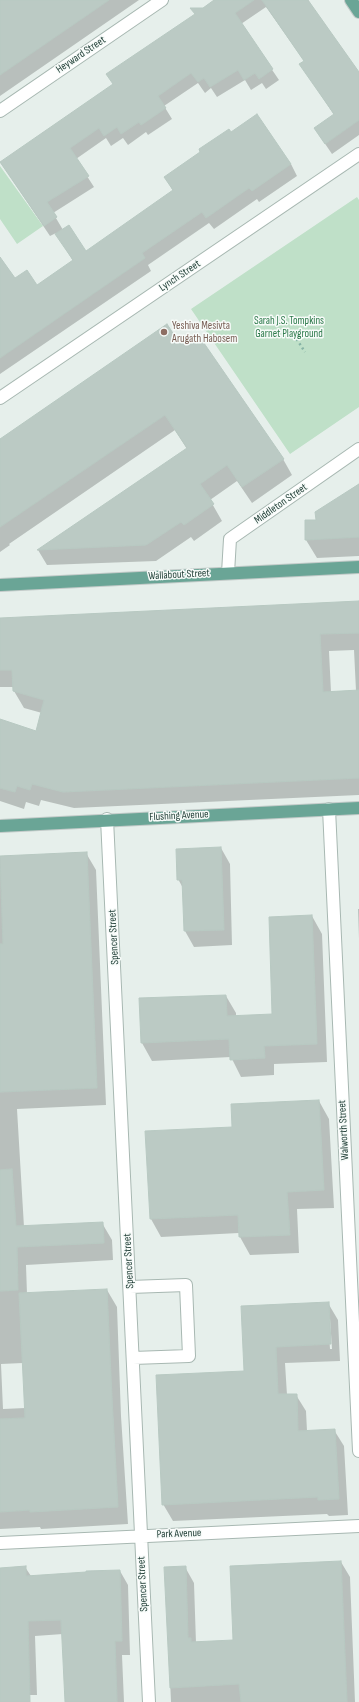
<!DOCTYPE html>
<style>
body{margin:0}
canvas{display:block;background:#e6efeb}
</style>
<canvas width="359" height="1702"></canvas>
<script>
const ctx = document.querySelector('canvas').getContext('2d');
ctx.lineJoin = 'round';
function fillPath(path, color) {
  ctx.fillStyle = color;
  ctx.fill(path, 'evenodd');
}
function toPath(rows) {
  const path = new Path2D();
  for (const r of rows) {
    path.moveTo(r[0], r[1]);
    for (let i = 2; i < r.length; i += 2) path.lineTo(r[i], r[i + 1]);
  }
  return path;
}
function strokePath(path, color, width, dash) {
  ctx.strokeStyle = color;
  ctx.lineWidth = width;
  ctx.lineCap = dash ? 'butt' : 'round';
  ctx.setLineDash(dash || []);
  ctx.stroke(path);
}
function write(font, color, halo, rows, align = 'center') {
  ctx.font = font + ' "Sofia Sans Condensed",sans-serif';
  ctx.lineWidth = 3;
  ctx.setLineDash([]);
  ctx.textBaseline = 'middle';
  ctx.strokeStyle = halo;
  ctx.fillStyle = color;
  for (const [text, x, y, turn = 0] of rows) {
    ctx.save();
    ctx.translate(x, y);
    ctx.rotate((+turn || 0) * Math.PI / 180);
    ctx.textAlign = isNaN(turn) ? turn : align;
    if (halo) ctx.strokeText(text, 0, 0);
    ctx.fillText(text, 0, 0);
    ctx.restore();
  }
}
const green = toPath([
 [0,166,43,226,17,244,0,219],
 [357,197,359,200,359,407,290,454,191,309]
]);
const shadow = toPath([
 [0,0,139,0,0,96],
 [215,0,307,0,359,74,359,135,332,154,315,129,334,115,301,65,305,62,266,7,241,24,279,80,266,89,262,83,251,90,245,80,217,97,211,88,205,93,198,83,164,106,172,119,148,135,146,132,128,145,123,138,111,146,106,138,76,159,94,187,53,213,63,230,86,252,173,191,165,177,231,133,291,164,297,176,259,202,257,199,214,229,209,223,148,265,151,271,0,374,0,274,36,286,73,261,56,233,50,236,1,163,114,85],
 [180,345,283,459,292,475,252,503,237,481,210,500,222,521,194,541,191,537,156,561,47,565,38,550,187,449,175,430,9,544,10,545,0,552,0,440],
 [359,484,359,556,317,558,306,540,317,521,316,513],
 [359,602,359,795,74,808,41,800,39,806,26,802,24,809,0,801,0,721,37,732,42,713,24,708,14,691,14,687,0,687,0,619],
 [354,650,356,691,331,692,329,651],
 [221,848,230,864,232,945,194,947,185,931,183,888,178,879],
 [86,853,96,870,106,1105,17,1109,24,1227,102,1223,112,1240,113,1260,26,1265,27,1294,107,1290,117,1307,121,1416,128,1524,41,1529,40,1527,0,1529,0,857],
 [23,1363,25,1408,3,1409,1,1364],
 [358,909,359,909,359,939],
 [312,916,322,934,327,1062,274,1064,274,1075,241,1077,231,1057,152,1061,142,1043,140,999,226,996,236,1013,236,1017,273,1015],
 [319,1101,329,1119,334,1208,297,1209,299,1253,250,1255,240,1237,239,1233,161,1237,151,1219,233,1128],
 [328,1303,338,1320,340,1361,285,1363,287,1395,296,1395,306,1411,307,1431,334,1430,344,1446,348,1515,329,1516,327,1514,173,1521,163,1504,245,1372],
 [328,1319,330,1319,332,1349,330,1349],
 [341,1562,350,1577,355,1702,171,1702,165,1568,185,1567,194,1583,196,1643,234,1641],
 [25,1567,31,1576,120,1571,128,1585,130,1655,122,1655,124,1702,66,1702,63,1634,35,1636,37,1695,17,1695,17,1702,0,1702,0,1569]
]);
const building = toPath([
 [0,0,109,0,0,75,0,0],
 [214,0,254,0,235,13,273,69,259,79,255,73,244,80,238,70,210,87,204,78,198,82,191,73,158,96,166,108,141,125,139,122,121,134,117,127,104,136,99,128,70,148,89,176,47,202,57,217,44,226,0,162,113,84,106,74,195,14,190,8,203,8,214,0],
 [262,0,308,0,359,72,359,120,325,144,314,128,334,114,299,64,304,61,262,0],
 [257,114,291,164,252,191,249,188,206,218,202,212,142,253,145,258,0,358,0,257,15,278,27,270,37,285,73,260,55,234,69,225,86,251,173,190,164,177,200,152,199,149,229,129,231,132,257,114],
 [167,324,180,344,197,333,284,459,242,487,227,465,200,484,214,504,184,525,181,522,146,545,37,550,187,448,165,415,0,527,0,439,167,324],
 [359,484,359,537,305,540,305,520,316,520,315,512,359,484],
 [359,601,359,633,320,634,323,692,359,690,359,778,63,792,32,784,30,790,17,786,15,792,0,788,0,719,36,731,44,700,13,691,12,670,0,670,0,618,359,601],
 [221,847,224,930,184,931,182,880,177,880,176,849,221,847],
 [87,852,97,1088,0,1092,0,944,3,944,0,856,87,852],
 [312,915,317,1044,264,1046,265,1058,230,1060,229,1039,141,1043,139,998,226,995,227,1016,272,1014,269,917,312,915],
 [319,1100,324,1190,287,1192,290,1235,239,1237,238,1215,150,1219,145,1131,232,1127,231,1104,319,1100],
 [12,1169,16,1226,103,1222,104,1243,17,1247,18,1290,0,1291,0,1170,12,1169],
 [107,1289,112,1398,118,1507,30,1512,30,1510,0,1512,0,1419,25,1418,19,1293,107,1289],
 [329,1302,331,1344,276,1347,278,1394,297,1394,298,1431,335,1429,339,1499,318,1500,318,1497,162,1505,156,1375,244,1371,241,1306,329,1302],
 [341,1561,347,1702,241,1702,239,1684,170,1688,164,1567,186,1566,188,1638,191,1638,191,1642,233,1640,230,1566,341,1561],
 [26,1566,26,1576,86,1572,86,1571,120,1570,122,1641,115,1641,117,1702,65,1702,61,1620,28,1621,30,1702,0,1702,0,1568,26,1566]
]);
const path = toPath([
 [294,335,305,352]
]);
const minor = toPath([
 [0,111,162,0],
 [0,398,359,154],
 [228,573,230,539,359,449],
 [329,809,359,1451],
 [107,819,149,1702],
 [130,1287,186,1285,189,1356,133,1358],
 [0,1543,359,1526]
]);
const major = toPath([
 [351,0,359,12],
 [0,585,359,567],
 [0,826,359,808]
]);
const markers = [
 [164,332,4,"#8d6e63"]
];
const streetNames = [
 ["Heyward Street",81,55,-34],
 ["Lynch Street",180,276,-34],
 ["Middleton Street",281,504,-35],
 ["Wallabout Street",179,575,-3],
 ["Flushing Avenue",179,816,-3],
 ["Spencer Street",114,937,-93],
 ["Walworth Street",344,1130,-93],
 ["Spencer Street",129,1261,-93],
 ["Park Avenue",179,1534,-2],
 ["Spencer Street",143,1584,-93]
];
const parkNames = [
 ["Sarah J.S. Tompkins",289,321],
 ["Garnet Playground",289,334]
];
const educationNames = [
 ["Yeshiva Mesivta",172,326],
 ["Arugath Habosem",172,339]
];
fillPath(green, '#bfe0c8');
fillPath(shadow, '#0003');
fillPath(building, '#bbcac4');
strokePath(building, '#b8c9c2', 1);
strokePath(minor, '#a8b8b2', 14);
strokePath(major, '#c2cac8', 14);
strokePath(path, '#86b3a5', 2.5, [2, 3]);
strokePath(minor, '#fff', 12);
strokePath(major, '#6aa596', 12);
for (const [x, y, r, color] of markers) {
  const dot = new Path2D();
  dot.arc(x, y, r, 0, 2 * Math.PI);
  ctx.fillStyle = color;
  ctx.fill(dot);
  strokePath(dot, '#f7fbf9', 1.5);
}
write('11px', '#24423a', '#f7fbf9', streetNames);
write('11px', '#2d7a4b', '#f7fbf9', parkNames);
write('11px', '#785e54', '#f7fbf9', educationNames, 'left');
</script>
